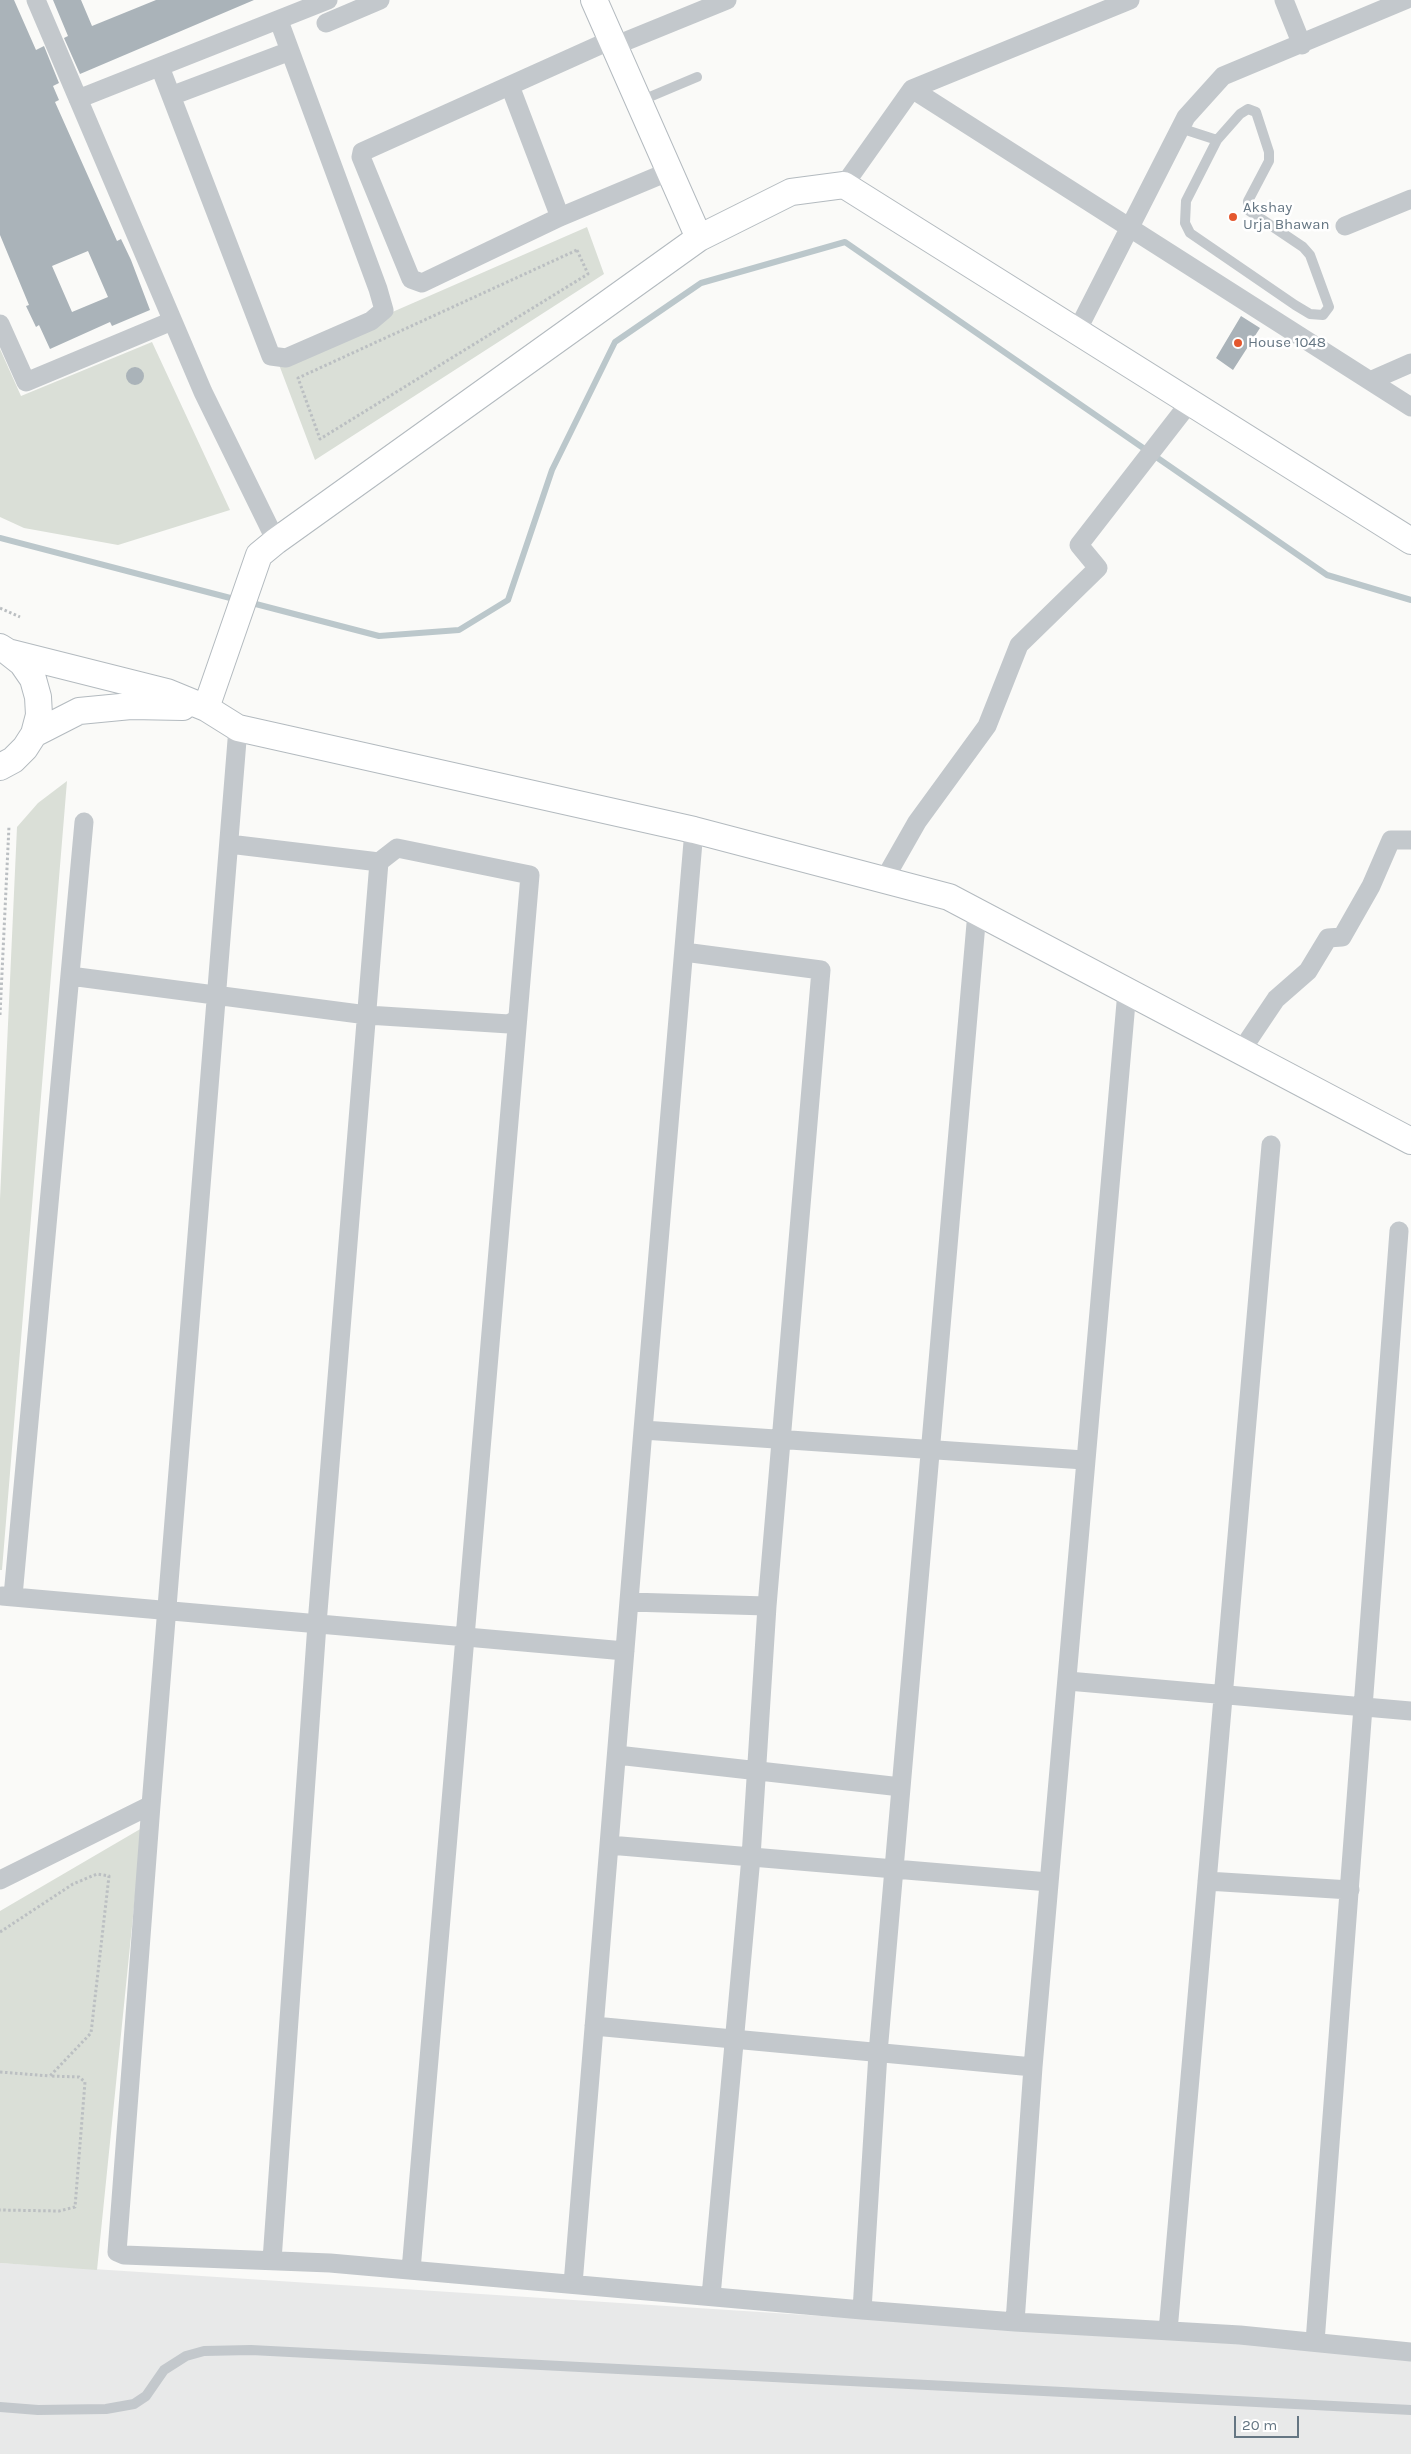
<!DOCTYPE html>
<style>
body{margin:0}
#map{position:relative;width:1411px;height:2454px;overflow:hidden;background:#fafaf8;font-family:Karla,sans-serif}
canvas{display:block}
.scale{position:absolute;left:1234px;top:2416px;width:65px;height:22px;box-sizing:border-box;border:2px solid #657683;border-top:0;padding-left:6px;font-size:15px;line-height:18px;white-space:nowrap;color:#657683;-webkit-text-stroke:4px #fff;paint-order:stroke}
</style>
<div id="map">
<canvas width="1411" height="2454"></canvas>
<div class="scale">20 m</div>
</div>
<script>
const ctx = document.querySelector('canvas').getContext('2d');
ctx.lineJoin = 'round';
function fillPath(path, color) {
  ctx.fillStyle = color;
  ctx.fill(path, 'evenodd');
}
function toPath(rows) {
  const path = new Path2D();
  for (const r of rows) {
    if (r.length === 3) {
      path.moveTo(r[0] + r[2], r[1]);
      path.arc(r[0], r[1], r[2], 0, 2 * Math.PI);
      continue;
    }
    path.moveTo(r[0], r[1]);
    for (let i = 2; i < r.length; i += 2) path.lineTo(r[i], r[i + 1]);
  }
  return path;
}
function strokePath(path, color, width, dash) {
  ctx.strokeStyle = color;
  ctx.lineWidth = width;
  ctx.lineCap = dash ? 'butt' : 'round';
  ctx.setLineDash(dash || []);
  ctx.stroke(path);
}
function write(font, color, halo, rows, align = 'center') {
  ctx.font = font + ' Karla,sans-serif';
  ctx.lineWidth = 5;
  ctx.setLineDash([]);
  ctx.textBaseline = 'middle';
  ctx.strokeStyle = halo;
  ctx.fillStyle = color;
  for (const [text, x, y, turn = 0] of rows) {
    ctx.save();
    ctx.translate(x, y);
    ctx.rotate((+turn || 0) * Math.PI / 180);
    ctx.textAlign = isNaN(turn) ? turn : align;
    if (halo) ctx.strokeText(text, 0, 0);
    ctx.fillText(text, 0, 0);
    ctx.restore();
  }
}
const built = toPath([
 [0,2263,1411,2354,1411,2454,0,2454]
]);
const green = toPath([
 [587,227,604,274,315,460,278,362],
 [152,342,230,510,118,545,24,528,0,517,0,349,21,396],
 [67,781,2,1570,0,1570,0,1199,17,827,38,803],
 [142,1828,97,2270,0,2263,0,1911]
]);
const stream = toPath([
 [0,538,238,600],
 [248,602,379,636,459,630,508,600,552,470,615,342,701,283,845,242,1327,575,1411,600]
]);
const building = toPath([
 [0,0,14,0,36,50,44,46,59,83,53,86,59,100,55,102,117,241,121,239,131,260,150,310,112,326,110,322,50,349,39,325,36,327,26,306,29,305,0,235],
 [88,251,108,297,72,312,52,266],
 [53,0,81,0,92,26,156,0,254,0,80,74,64,38,68,36],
 [1241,316,1260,328,1233,370,1216,358],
 [135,376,9]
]);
const path = toPath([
 [577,250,588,274,320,439,298,378,577,250],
 [0,608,20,617],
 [0,1015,9,826],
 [0,1932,73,1884,97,1874,109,1876,91,2033,50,2076,79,2077,85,2082,75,2207,59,2211,0,2210],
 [0,2072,50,2076]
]);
const lane = toPath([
 [640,101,697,77],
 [1248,109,1256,112,1269,152,1269,161,1248,201,1248,210,1303,247,1310,255,1329,307,1323,315,1310,314,1295,305,1190,233,1185,223,1186,201,1217,140,1240,114,1248,109],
 [1180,128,1217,140],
 [0,2407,38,2410,106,2409,134,2404,146,2396,164,2370,186,2356,204,2351,251,2350,1411,2410]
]);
const street = toPath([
 [36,0,203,392,276,541],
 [1284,0,1302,45],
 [326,23,380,0],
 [611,40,362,152,361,157,411,279,422,283,560,217,670,171],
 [614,46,727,0],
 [160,67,271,356,286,358,371,321,384,310,378,289,279,21],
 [510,86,560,217],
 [912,89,1130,0],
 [171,96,290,51],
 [78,99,328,0],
 [844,185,912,89,1411,407],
 [1345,226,1411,199],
 [0,324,26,382,172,321],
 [1077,331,1186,117,1223,76,1405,0],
 [1370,381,1411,363],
 [238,728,151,1805,117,2252,124,2255,330,2263,862,2310,1015,2322,1240,2335,1411,2352],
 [229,842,229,844,379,862,397,848,530,875,411,2270],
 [884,880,917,822,987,726,1019,645,1098,568,1079,545,1190,402],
 [684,952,821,970,767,1606,751,1857,711,2296],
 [70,976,367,1015,509,1024,517,1019],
 [1241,1051,1276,999,1308,971,1328,938,1342,937,1371,886,1391,840,1411,840],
 [643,1430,1084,1460],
 [2,1596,625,1651],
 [13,1596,84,822],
 [629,1602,767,1606],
 [1068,1681,1411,1711],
 [617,1755,901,1787],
 [609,1845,1049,1882],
 [0,1880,151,1805],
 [1207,1881,1350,1890],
 [594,2026,1033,2067],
 [272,2260,317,1624,379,862],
 [573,2284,643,1430,694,830],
 [862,2310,878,2053,977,912],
 [1015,2322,1033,2067,1127,991],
 [1168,2331,1271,1145],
 [1315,2342,1399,1231]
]);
const secondary = toPath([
 [594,0,699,238],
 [0,647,8,652,167,692,206,708,238,728,694,830,949,897,1411,1141],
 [206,708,259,555,276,541,699,238,791,192,844,185,1411,541],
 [34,734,79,711,131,706,183,707],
 [0,767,13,760,25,748,34,734,39,715,38,697,33,679,22,663,8,652]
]);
const markers = [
 [1233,217,5,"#e4572e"],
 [1238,343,5,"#e4572e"]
];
const poiNames = [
 ["Akshay",1243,208],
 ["Urja Bhawan",1243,225],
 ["House 1048",1248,343]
];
fillPath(built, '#e8e9e9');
fillPath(green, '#dadfd7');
strokePath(stream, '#bbc7cb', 6);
fillPath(building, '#aab3b9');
strokePath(secondary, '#b3babf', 28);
strokePath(path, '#bbbfc2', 3, [2.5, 2.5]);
strokePath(lane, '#c3c8cc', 10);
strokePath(street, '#c3c8cc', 19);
strokePath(secondary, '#fff', 26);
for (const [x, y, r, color] of markers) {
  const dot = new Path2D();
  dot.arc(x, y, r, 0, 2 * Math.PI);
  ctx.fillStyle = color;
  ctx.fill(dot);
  strokePath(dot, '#fff', 2);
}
write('15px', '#657683', '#fff', poiNames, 'left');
</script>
